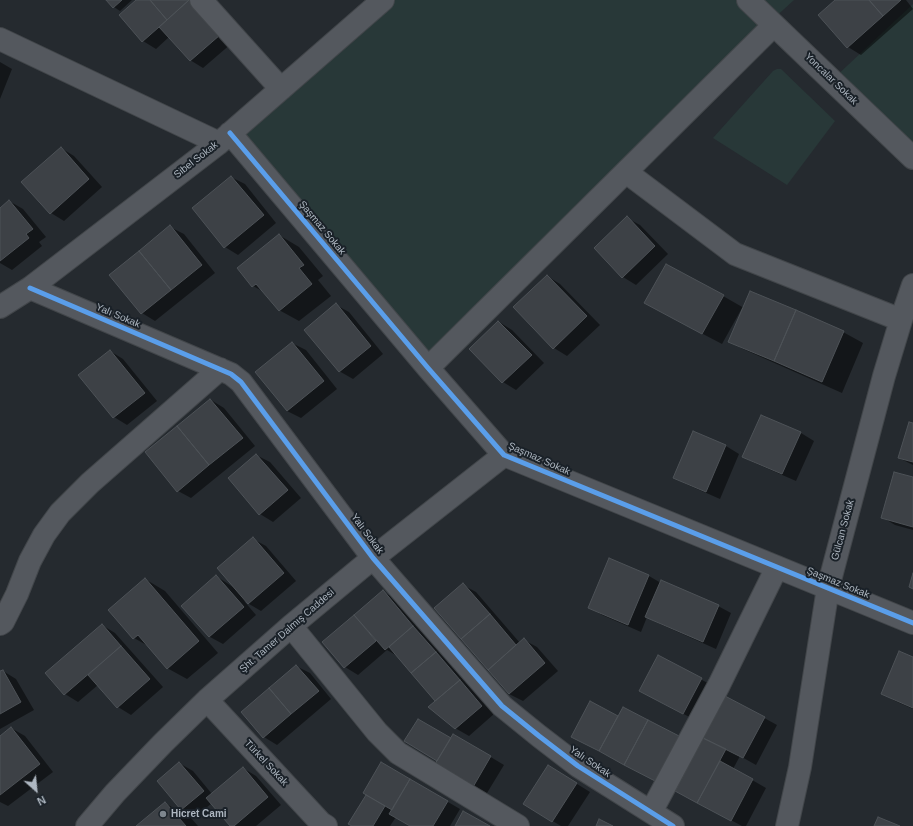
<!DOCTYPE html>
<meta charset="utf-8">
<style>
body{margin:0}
#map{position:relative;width:913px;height:826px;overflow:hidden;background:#252a2f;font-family:Arial,sans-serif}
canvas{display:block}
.north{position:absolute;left:16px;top:770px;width:40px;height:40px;-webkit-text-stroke:3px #1a2128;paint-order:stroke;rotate:153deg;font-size:11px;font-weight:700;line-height:16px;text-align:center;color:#aeb7c1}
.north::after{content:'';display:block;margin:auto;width:14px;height:18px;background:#aeb7c1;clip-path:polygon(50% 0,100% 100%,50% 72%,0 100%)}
</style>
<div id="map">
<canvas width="913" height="826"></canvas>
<div class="north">N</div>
</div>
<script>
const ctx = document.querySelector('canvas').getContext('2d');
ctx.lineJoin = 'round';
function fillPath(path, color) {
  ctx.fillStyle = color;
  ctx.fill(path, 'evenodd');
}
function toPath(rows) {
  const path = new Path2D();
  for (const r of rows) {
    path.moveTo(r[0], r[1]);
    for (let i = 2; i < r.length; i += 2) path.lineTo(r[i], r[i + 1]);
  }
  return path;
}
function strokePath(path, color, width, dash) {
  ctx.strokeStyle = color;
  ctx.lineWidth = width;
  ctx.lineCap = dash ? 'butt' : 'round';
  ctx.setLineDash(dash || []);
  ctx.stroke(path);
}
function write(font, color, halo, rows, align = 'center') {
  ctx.font = font + ' Arial,sans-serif';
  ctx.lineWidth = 4;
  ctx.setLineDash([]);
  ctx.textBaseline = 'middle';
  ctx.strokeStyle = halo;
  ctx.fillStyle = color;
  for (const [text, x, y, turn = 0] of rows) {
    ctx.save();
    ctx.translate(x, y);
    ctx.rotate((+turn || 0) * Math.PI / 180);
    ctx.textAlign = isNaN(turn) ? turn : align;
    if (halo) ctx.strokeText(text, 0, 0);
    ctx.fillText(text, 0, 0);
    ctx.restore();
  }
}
const green = toPath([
 [383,0,794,0,771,21,428,368,230,133],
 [913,4,913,158,832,80],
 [777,69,781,69,835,121,787,185,713,138,773,71]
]);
const shadow = toPath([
 [107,0,132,0,120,11,114,7],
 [138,0,195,0,232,43,203,68,190,60,169,37,156,49,143,41],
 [836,0,906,0,913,9,861,55,848,47],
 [0,62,12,69,0,99],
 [61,148,74,156,102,187,64,221,51,213],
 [231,177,245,184,276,223,238,255,225,247],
 [9,201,23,209,46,237,39,242,42,246,12,270,0,263,0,209],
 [627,218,640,225,668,254,636,285,623,277,595,248],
 [170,227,184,234,215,273,155,321,142,313],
 [279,235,299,247,323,276,318,280,331,296,299,321,279,310,266,293,253,286],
 [547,276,560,284,600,325,567,356,554,348,514,307],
 [723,296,744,308,843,332,863,343,842,393,743,349,730,342,744,309,742,308,722,344,665,314],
 [336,305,349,312,383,354,353,379,339,371],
 [499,322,512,330,544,363,516,390,503,382],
 [292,343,306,350,337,389,301,418,287,411],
 [110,351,123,359,157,401,127,425,114,417,80,375],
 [211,400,224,408,255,446,191,498,178,491],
 [761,416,801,433,814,441,796,481,757,464,743,457],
 [913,424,913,465,899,458],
 [694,432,726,446,739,454,720,499,688,485,674,478],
 [256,455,270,462,301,498,273,522,260,514],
 [913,479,913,530,895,525,882,517],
 [253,539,266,546,296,581,261,611,244,601,256,615,223,644,210,637,183,606,216,576,233,587],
 [649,576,661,583,718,606,731,613,716,649,660,624,647,617,641,632,602,615,589,607],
 [145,579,165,591,218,653,187,679,167,668,150,647,134,638],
 [463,585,476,592,520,643,524,640,537,647,558,671,523,701,509,694,436,608],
 [383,592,396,599,494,714,469,736,455,728,436,701,399,657,387,650,358,675,345,667,324,642],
 [102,625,115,633,163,687,131,715,118,707,98,685,78,702,65,694,46,673],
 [658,656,715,687,697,721,653,698],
 [913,658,913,709,895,701,882,693],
 [296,666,310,673,331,699,277,745,264,737],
 [3,671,16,679,34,710,0,729,0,673],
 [726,697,777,725,756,765,740,756,733,769,766,788,746,826,742,826,689,798],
 [11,728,25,736,53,772,8,806,0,802,0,737],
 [454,735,504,765,487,793,436,764],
 [179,763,193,771,212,794,243,768,256,776,281,805,256,826,231,826,212,803,195,817,182,809,158,781],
 [381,763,460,809,450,826,412,826,396,817,390,826,354,826,350,824,367,794],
 [561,774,590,792,568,826,561,826,524,804],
 [165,803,191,818,198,826,138,826]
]);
const building = toPath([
 [106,0,122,0,113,8,106,0],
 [136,0,150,0,167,20,142,42,119,15,136,0],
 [150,0,189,0,167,20,150,0],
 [189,0,220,35,190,61,159,27,189,0],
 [835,0,869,0,883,16,847,48,818,15,835,0],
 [869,0,901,0,883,16,869,0],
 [61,147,89,179,50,214,21,182,61,147],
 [231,176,264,215,224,248,192,208,231,176],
 [9,200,33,229,26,234,29,238,0,261,0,208,9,200],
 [627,216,655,246,622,278,594,248,627,216],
 [170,225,202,265,171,290,139,251,170,225],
 [279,234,304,265,299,268,312,284,279,311,256,284,252,287,237,268,279,234],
 [139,251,171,290,141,314,109,275,139,251],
 [666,264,724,295,702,334,644,303,666,264],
 [547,275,587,316,553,349,513,307,547,275],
 [750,291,796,310,774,361,728,342,750,291],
 [336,303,371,346,339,372,304,330,336,303],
 [796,310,844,331,822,382,774,361,796,310],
 [498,321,532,355,502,383,469,349,498,321],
 [292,342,324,381,287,411,255,372,292,342],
 [110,350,145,393,113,418,78,375,110,350],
 [210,399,243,438,209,465,177,426,210,399],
 [761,415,801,432,782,474,742,457,761,415],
 [909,422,913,423,913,462,898,458,909,422],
 [177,426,209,465,177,492,145,452,177,426],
 [693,431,726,445,706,492,673,478,693,431],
 [256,454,288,490,259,515,228,478,256,454],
 [894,472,913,477,913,527,881,518,894,472],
 [253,537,284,573,248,604,217,568,253,537],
 [609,558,649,575,628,625,588,608,609,558],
 [913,573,913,589,909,587,913,573],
 [216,575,244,607,209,637,181,606,216,575],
 [145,578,199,641,167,669,138,635,133,639,108,610,145,578],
 [661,580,719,605,703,642,645,617,661,580],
 [463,583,490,614,461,639,434,608,463,583],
 [383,590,413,626,385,650,354,615,383,590],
 [490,614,516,645,488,670,461,639,490,614],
 [354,615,376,641,344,668,322,642,354,615],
 [102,624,121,646,64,695,45,673,102,624],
 [413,626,436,652,411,673,389,647,413,626],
 [524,638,545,663,509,694,488,670,524,638],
 [121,646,150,679,117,708,88,675,121,646],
 [899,651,913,657,913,708,881,694,899,651],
 [436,652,460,680,435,701,411,673,436,652],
 [658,655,702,678,683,714,639,691,658,655],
 [296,665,319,691,291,714,269,688,296,665],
 [3,670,21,702,0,714,0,671,3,670],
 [460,680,482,706,455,729,428,707,460,680],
 [269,688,291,714,263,738,241,712,269,688],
 [725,696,765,717,743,758,703,738,725,696],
 [590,701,618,716,599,751,571,737,590,701],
 [623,707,648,720,624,765,599,751,623,707],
 [418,719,451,738,437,761,404,741,418,719],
 [648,720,681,737,657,782,624,765,648,720],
 [11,727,40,764,0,795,0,736,11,727],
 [453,734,491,756,473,787,435,764,453,734],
 [703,738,726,749,697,803,675,791,703,738],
 [720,761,753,779,731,821,697,803,720,761],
 [179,762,204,791,181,810,157,781,179,762],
 [381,762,410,779,392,810,363,793,381,762],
 [548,765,577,783,552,822,523,804,548,765],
 [243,767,268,797,234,826,230,826,206,798,243,767],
 [410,779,448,801,433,826,410,826,389,814,410,779],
 [366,795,385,806,373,826,352,826,348,824,366,795],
 [165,802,186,826,136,826,165,802],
 [463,811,490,826,455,826,463,811],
 [878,817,900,826,874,826,878,817],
 [599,819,613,826,596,826,599,819]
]);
const minor = toPath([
 [201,0,281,89],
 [748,0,913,158],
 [0,39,219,143],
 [230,133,428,368,504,455,913,623],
 [626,172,735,254,901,320],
 [30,288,231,374,241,382,373,558,502,706,539,736,578,766,673,826],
 [0,307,30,288,219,143,383,0],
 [428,368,774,25],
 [0,624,3,622,17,594,30,561,44,535,60,513,90,483,220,369],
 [291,626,377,732,398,753,518,826],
 [207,700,321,823,326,826],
 [651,812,719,685,777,567],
 [87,826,115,793,163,743,207,700,291,626,373,558,504,455],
 [787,826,800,767,828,588,884,376,901,320,913,285]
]);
const cycleway = toPath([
 [230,133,428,368,504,455,913,623],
 [30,288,231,374,241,382,373,558,502,706,539,736,578,766,673,826]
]);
const markers = [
 [163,814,4,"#7e868e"]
];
const streetNames = [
 ["Yoncalar Sokak",831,79,44],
 ["Sibel Sokak",196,160,-38],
 ["Şaşmaz Sokak",322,228,50],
 ["Yalı Sokak",118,316,23],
 ["Şaşmaz Sokak",539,459,24],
 ["Gülcan Sokak",843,530,-75],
 ["Yalı Sokak",367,534,53],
 ["Şaşmaz Sokak",838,583,22],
 ["Şht. Tamer Dalmış Caddesi",287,631,-41],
 ["Yalı Sokak",590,762,34],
 ["Türkel Sokak",266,763,47]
];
const poiNames = [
 ["Hicret Cami",171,814]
];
fillPath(green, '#283838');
fillPath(shadow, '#0007');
fillPath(building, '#3d4146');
strokePath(building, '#4d5257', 1);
strokePath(minor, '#42464a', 24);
strokePath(minor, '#54585e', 22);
strokePath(cycleway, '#5a9eea', 5);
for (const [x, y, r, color] of markers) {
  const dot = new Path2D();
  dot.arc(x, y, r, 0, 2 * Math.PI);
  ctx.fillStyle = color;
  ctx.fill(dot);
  strokePath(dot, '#1a2128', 1.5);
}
write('10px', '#aeb7c1', '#1a2128', streetNames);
write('bold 10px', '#aeb7c1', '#1a2128', poiNames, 'left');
</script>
